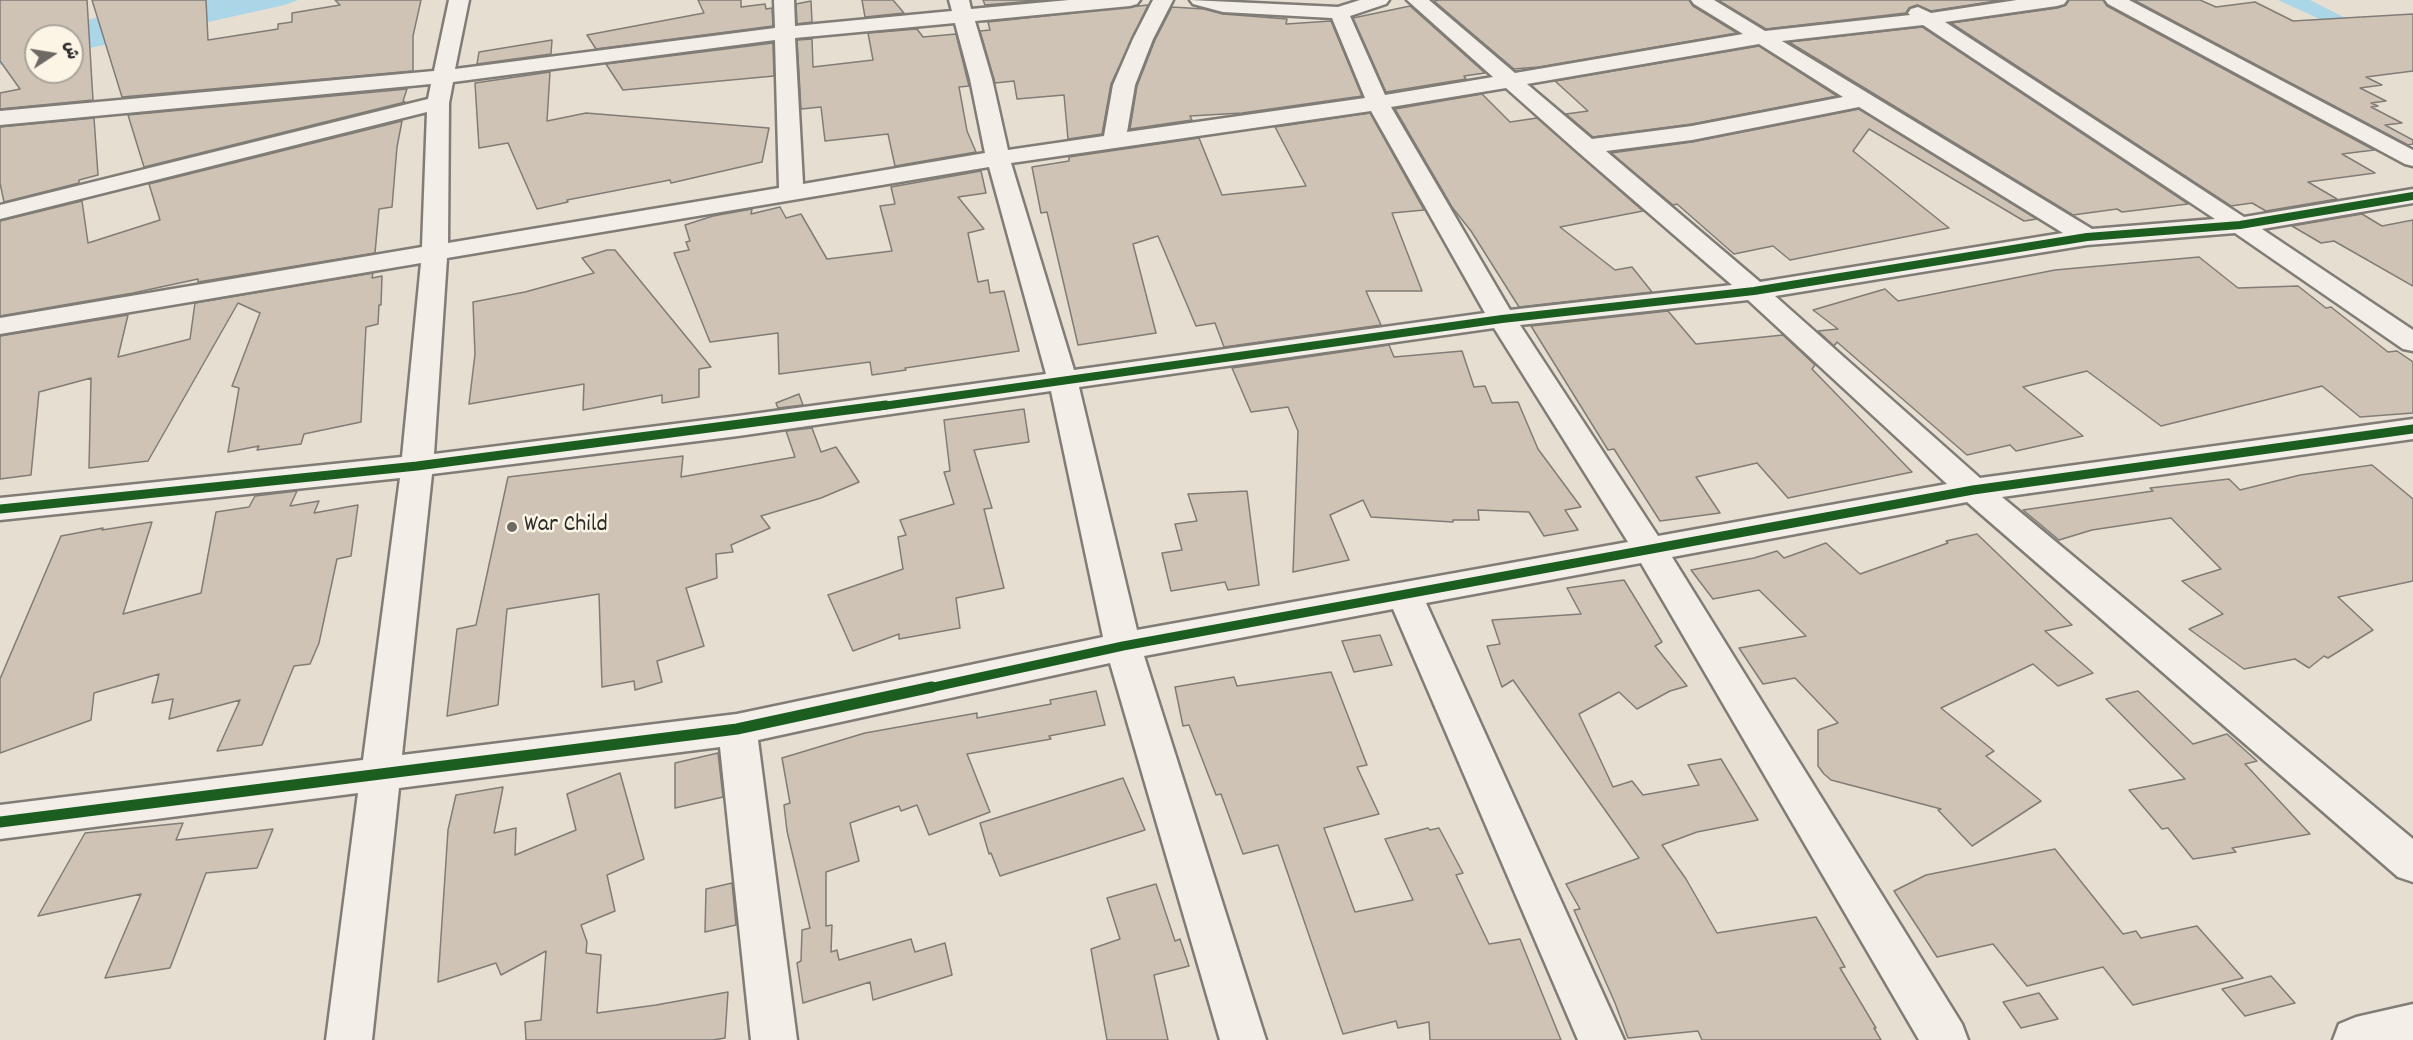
<!DOCTYPE html>
<meta charset="utf-8">
<style>
body{margin:0}
#map{position:relative;width:2413px;height:1040px;overflow:hidden;background:#e7ded2;font-family:Dekko,"Playpen Sans Arabic",sans-serif}
canvas{display:block}
.north{position:absolute;left:24px;top:24px;width:60px;height:60px;box-sizing:border-box;background:#fcf5e5;border:2px solid #a8a49b;border-radius:50%;rotate:78deg;font-size:16px;font-weight:700;line-height:24px;text-align:center;color:#2b2b2b}
.north::after{content:'';display:block;margin:auto;width:21px;height:27px;background:#6d6a65;clip-path:polygon(50% 0,100% 100%,50% 72%,0 100%)}
</style>
<div id="map">
<canvas width="2413" height="1040"></canvas>
<div class="north">ش</div>
</div>
<script>
const ctx = document.querySelector('canvas').getContext('2d');
ctx.lineJoin = 'round';
function fillPath(path, color) {
  ctx.fillStyle = color;
  ctx.fill(path, 'evenodd');
}
function toPath(rows) {
  const path = new Path2D();
  for (const r of rows) {
    path.moveTo(r[0], r[1]);
    for (let i = 2; i < r.length; i += 2) path.lineTo(r[i], r[i + 1]);
  }
  return path;
}
function strokePath(path, color, width, dash) {
  ctx.strokeStyle = color;
  ctx.lineWidth = width;
  ctx.lineCap = dash ? 'butt' : 'round';
  ctx.setLineDash(dash || []);
  ctx.stroke(path);
}
function write(font, color, halo, rows, align = 'center') {
  ctx.font = font + ' Dekko,sans-serif';
  ctx.lineWidth = 5;
  ctx.setLineDash([]);
  ctx.textBaseline = 'middle';
  ctx.strokeStyle = halo;
  ctx.fillStyle = color;
  for (const [text, x, y, turn = 0] of rows) {
    ctx.save();
    ctx.translate(x, y);
    ctx.rotate((+turn || 0) * Math.PI / 180);
    ctx.textAlign = isNaN(turn) ? turn : align;
    if (halo) ctx.strokeText(text, 0, 0);
    ctx.fillText(text, 0, 0);
    ctx.restore();
  }
}
const water = toPath([
 [187,0,298,0,285,5,72,52,72,36,36,36,36,59,0,65,0,37],
 [2278,0,2310,0,2383,37,2396,54]
]);
const building = toPath([
 [0,0,87,0,93,100,0,109,0,93,20,89,0,61,0,0],
 [36,36,72,36,72,72,36,72,36,36],
 [92,0,206,0,208,40,278,29,278,24,292,22,292,13,340,5,335,0,421,0,413,36,413,71,122,97,92,0],
 [698,0,741,0,741,7,765,4,766,9,772,8,773,26,596,49,587,35,704,13,698,0],
 [862,0,893,0,904,13,865,17,862,0],
 [983,0,1044,0,985,5,983,0],
 [1439,0,1689,0,1693,6,1737,33,1539,67,1514,69,1434,1,1439,0],
 [1718,0,2002,0,1931,11,1917,5,1909,8,1906,13,1766,29,1718,0],
 [2069,0,2103,0,2107,6,2374,150,2342,154,2375,173,2308,182,2337,199,2266,211,2252,203,2231,206,1951,23,2057,8,2066,5,2069,0],
 [2134,0,2200,0,2216,7,2255,2,2293,21,2413,14,2413,71,2366,77,2382,85,2360,88,2386,101,2371,103,2378,106,2371,107,2402,123,2385,125,2413,140,2413,144,2408,145,2134,0],
 [811,1,812,22,797,24,796,4,811,1],
 [1148,5,1111,84,1102,134,1068,139,1064,95,1017,99,1014,81,995,83,980,31,990,30,988,22,1148,5],
 [1410,6,1485,73,1464,76,1466,79,1386,92,1353,18,1410,6],
 [1172,7,1204,9,1223,14,1287,19,1286,24,1331,21,1362,96,1242,113,1190,116,1192,120,1130,129,1137,86,1155,40,1172,7],
 [1922,27,2188,204,2122,212,2117,209,2073,215,1789,42,1922,27],
 [917,29,923,37,956,34,969,86,959,87,967,131,976,152,895,166,888,134,825,141,821,107,801,109,797,40,812,39,813,67,873,60,868,33,917,29],
 [552,40,551,54,477,64,479,52,552,40],
 [773,43,774,76,623,90,606,64,773,43],
 [1759,46,1837,96,1692,124,1593,137,1566,114,1588,111,1555,81,1759,46],
 [550,72,547,121,586,113,769,128,762,162,671,183,670,180,567,200,568,202,537,209,508,143,479,148,475,83,550,72],
 [407,89,403,101,405,102,144,167,128,115,407,89],
 [1482,94,1510,122,1537,118,1643,211,1560,227,1615,270,1632,267,1652,292,1519,307,1471,231,1452,207,1395,109,1482,94],
 [1859,109,2037,219,2024,221,1869,129,1853,151,1949,228,1790,260,1773,246,1734,254,1677,204,1673,205,1611,153,1692,142,1859,109],
 [1370,113,1424,210,1392,213,1422,291,1366,291,1381,325,1224,347,1215,323,1196,326,1158,236,1133,244,1156,333,1078,345,1047,212,1041,213,1032,167,1069,161,1069,157,1199,138,1222,195,1306,186,1275,127,1370,113],
 [94,118,98,175,79,180,79,183,4,202,0,183,0,127,94,118],
 [402,121,397,147,392,207,379,209,375,253,198,282,198,279,133,293,0,316,0,221,82,201,88,243,160,220,149,184,402,121],
 [981,171,986,193,958,197,984,229,968,233,978,282,988,280,990,293,1004,291,1019,351,905,368,906,370,872,375,870,362,779,374,778,333,710,342,674,253,689,250,686,242,690,241,685,225,713,216,752,209,751,214,780,207,786,218,801,214,827,259,892,251,880,206,895,204,891,187,981,171],
 [2362,214,2382,226,2413,220,2413,286,2334,241,2321,243,2292,226,2362,214],
 [607,250,615,250,711,367,699,369,699,397,662,403,662,395,583,410,584,384,469,404,475,354,473,302,525,292,594,273,582,258,607,250],
 [2199,257,2238,288,2298,286,2326,308,2331,307,2388,352,2397,351,2413,362,2413,413,2360,417,2322,386,2161,426,2087,371,2023,387,2083,436,2016,451,2010,445,1967,455,1837,342,1834,346,1818,331,1838,329,1813,310,1885,289,1898,301,2055,270,2199,257],
 [373,273,372,278,382,276,381,305,379,305,378,324,366,327,361,422,304,434,301,444,257,450,259,446,228,452,239,388,232,386,260,313,238,303,148,461,89,468,91,378,39,392,31,475,0,479,0,336,128,315,118,357,190,339,195,303,373,273],
 [1668,311,1696,344,1783,335,1815,365,1812,369,1912,472,1788,498,1757,463,1696,477,1720,513,1660,521,1614,449,1608,450,1531,326,1668,311],
 [1389,345,1394,357,1462,351,1474,387,1485,386,1492,403,1518,402,1538,449,1581,507,1565,510,1578,530,1544,536,1529,512,1478,510,1479,520,1453,520,1453,522,1371,517,1363,500,1330,515,1349,560,1293,572,1298,431,1288,407,1251,412,1232,368,1389,345],
 [799,394,803,405,778,408,776,403,799,394],
 [1024,409,1029,442,974,450,992,508,984,509,1004,588,956,598,960,628,899,639,899,634,853,651,828,595,903,569,898,537,906,535,900,520,954,504,944,472,950,471,944,420,1024,409],
 [812,428,821,452,836,447,859,482,821,498,761,516,770,528,731,545,733,552,716,554,717,578,686,588,704,646,657,661,662,682,635,690,634,681,602,687,599,594,507,609,498,705,447,716,457,629,476,625,508,477,683,456,681,477,795,457,786,431,812,428],
 [2372,465,2413,499,2413,581,2338,597,2373,630,2328,658,2324,656,2309,668,2295,659,2244,669,2189,629,2223,614,2182,581,2221,569,2171,518,2092,530,2059,540,2023,510,2153,491,2150,488,2229,479,2240,490,2300,475,2372,465],
 [297,491,290,506,319,501,314,513,358,505,351,556,337,559,319,643,310,664,294,666,262,745,217,751,240,700,169,719,173,699,152,703,159,674,94,693,91,720,0,753,0,679,61,536,103,528,102,530,152,522,123,614,201,593,216,512,249,507,255,496,297,491],
 [1247,491,1259,585,1228,590,1225,582,1171,591,1162,553,1182,550,1175,524,1197,521,1188,494,1247,491],
 [1977,534,2072,625,2045,631,2093,673,2058,686,2033,664,1941,708,1994,751,1986,756,2041,801,1972,846,1938,810,1941,809,1831,780,1824,774,1818,766,1818,730,1838,723,1795,678,1763,684,1739,648,1806,636,1759,590,1713,599,1691,570,1754,558,1777,551,1784,558,1826,543,1860,574,1948,543,1946,541,1977,534],
 [1624,580,1662,642,1655,646,1687,686,1670,691,1637,709,1619,692,1579,714,1613,787,1632,781,1643,795,1699,785,1688,765,1721,759,1758,820,1697,832,1662,845,1686,879,1717,933,1816,917,1845,967,1840,968,1876,1028,1874,1028,1881,1040,1702,1040,1698,1031,1628,1038,1615,1003,1574,910,1580,909,1566,884,1639,858,1513,680,1502,687,1487,646,1500,644,1492,620,1581,614,1567,588,1624,580],
 [1380,635,1392,665,1354,672,1342,641,1380,635],
 [1331,672,1367,765,1357,767,1379,814,1324,828,1355,912,1413,900,1385,839,1428,828,1430,830,1439,828,1463,873,1456,875,1489,944,1520,939,1561,1040,1430,1040,1429,1022,1398,1028,1396,1021,1343,1034,1278,845,1243,854,1221,794,1216,795,1189,725,1183,726,1175,687,1234,677,1237,686,1331,672],
 [1096,691,1105,725,1049,736,1051,739,967,754,990,812,929,835,917,805,901,811,899,806,850,823,859,861,826,872,826,926,832,925,831,952,837,950,839,960,911,939,915,952,945,943,952,975,873,1000,870,982,803,1003,797,963,801,961,802,930,810,928,787,831,784,805,790,803,782,758,865,733,977,713,977,718,1051,704,1050,700,1096,691],
 [2138,691,2193,744,2227,734,2257,761,2245,764,2310,834,2232,848,2236,852,2193,859,2168,828,2162,829,2129,790,2185,779,2106,699,2138,691],
 [718,753,723,797,675,808,675,763,718,753],
 [620,773,644,859,607,875,615,911,581,925,587,942,586,953,601,955,597,1013,656,1005,728,992,725,1038,713,1040,526,1040,525,1022,541,1020,546,951,501,975,496,963,438,982,448,830,456,795,503,787,494,833,516,828,515,855,576,830,567,794,620,773],
 [1123,778,1145,830,1000,876,991,853,989,854,980,823,1123,778],
 [183,823,176,840,273,829,257,868,206,873,170,968,105,978,141,894,38,916,85,833,183,823],
 [2055,849,2123,934,2136,931,2141,938,2197,926,2243,978,2133,1005,2103,967,2027,986,1993,944,1937,957,1894,891,1926,875,2055,849],
 [732,883,736,925,705,932,706,889,732,883],
 [1156,884,1175,941,1180,939,1189,966,1154,975,1168,1040,1107,1040,1091,949,1120,939,1107,898,1156,884],
 [2271,976,2295,1003,2245,1016,2222,989,2271,976],
 [2039,993,2058,1019,2021,1028,2003,1002,2039,993]
]);
const street = toPath([
 [449,0,469,0,455,69,775,28,774,0,794,0,795,26,952,11,949,0,969,0,971,9,1069,0,1140,0,1137,4,1130,6,975,21,992,79,1008,150,1104,136,1113,85,1133,39,1153,0,1173,0,1153,39,1135,85,1127,132,1365,98,1332,18,1223,12,1193,4,1190,0,1338,7,1360,0,1389,0,1386,4,1350,16,1385,95,1493,77,1407,0,1429,0,1515,73,1743,34,1694,4,1691,0,1714,0,1765,31,1910,15,1908,13,1911,9,1918,7,1931,13,2017,0,2067,0,2064,4,2057,6,1945,22,2244,217,2413,189,2413,203,2262,229,2413,330,2413,351,2403,349,2235,233,2087,245,1775,296,1980,478,2413,419,2413,439,2002,497,2413,839,2413,882,2398,877,1967,502,1672,557,1962,1024,1968,1040,1919,1040,1641,563,1426,603,1624,1040,1578,1040,1393,609,1144,656,1266,1040,1220,1040,1110,663,758,740,797,1040,751,1040,720,747,399,788,372,1040,326,1040,358,793,0,839,0,805,363,760,400,478,0,520,0,498,402,457,421,263,0,334,0,318,422,247,427,112,0,219,0,205,428,99,431,84,0,125,0,111,434,71,449,0],
 [955,23,970,79,985,153,803,184,795,38,955,23],
 [1923,25,2215,219,2092,229,1782,41,1923,25],
 [775,40,779,188,448,243,449,103,453,82,775,40],
 [1759,44,1843,97,1692,126,1592,139,1527,84,1759,44],
 [1506,88,1578,152,1732,285,1510,310,1391,107,1506,88],
 [1859,107,2063,233,1760,282,1606,151,1692,140,1859,107],
 [1371,111,1485,313,1074,370,1011,163,1371,111],
 [989,167,1046,374,738,416,434,454,447,258,989,167],
 [1748,300,1947,484,1658,536,1520,325,1748,300],
 [1494,328,1628,542,1137,630,1079,387,1494,328],
 [1051,391,1103,637,737,714,402,755,432,474,738,436,1051,391],
 [2105,0,2129,0,2413,150,2413,166,2405,164,2108,4,2105,0]
]);
const secondary = toPath([
 [2413,1004,2413,1040,2333,1040,2339,1024,2356,1017,2413,1004]
]);
const cyclewayFar2 = toPath([
 [876,407,1502,319,1754,291,2087,237,2240,225,2413,196]
]);
const cyclewayFar1 = toPath([
 [0,509,417,466,886,405],
 [925,689,1123,646,1973,490,2413,429]
]);
const cycleway = toPath([
 [0,822,737,729,932,687]
]);
const markers = [
 [512,527,6,"#6d6a65"]
];
const poiNames = [
 ["War Child",524,527]
];
fillPath(water, '#abd6e8');
fillPath(building, '#cfc3b6');
strokePath(building, '#807c76', 1.5);
strokePath(street, '#807c76', 5);
strokePath(secondary, '#807c76', 5);
fillPath(street, '#f3efe8');
fillPath(secondary, '#f3efe8');
strokePath(cyclewayFar2, '#1b5e20', 8);
strokePath(cyclewayFar1, '#1b5e20', 9);
strokePath(cycleway, '#1b5e20', 11);
for (const [x, y, r, color] of markers) {
  const dot = new Path2D();
  dot.arc(x, y, r, 0, 2 * Math.PI);
  ctx.fillStyle = color;
  ctx.fill(dot);
  strokePath(dot, '#fcf5e5', 2);
}
write('24px', '#2b2b2b', '#fcf5e5', poiNames, 'left');
</script>
